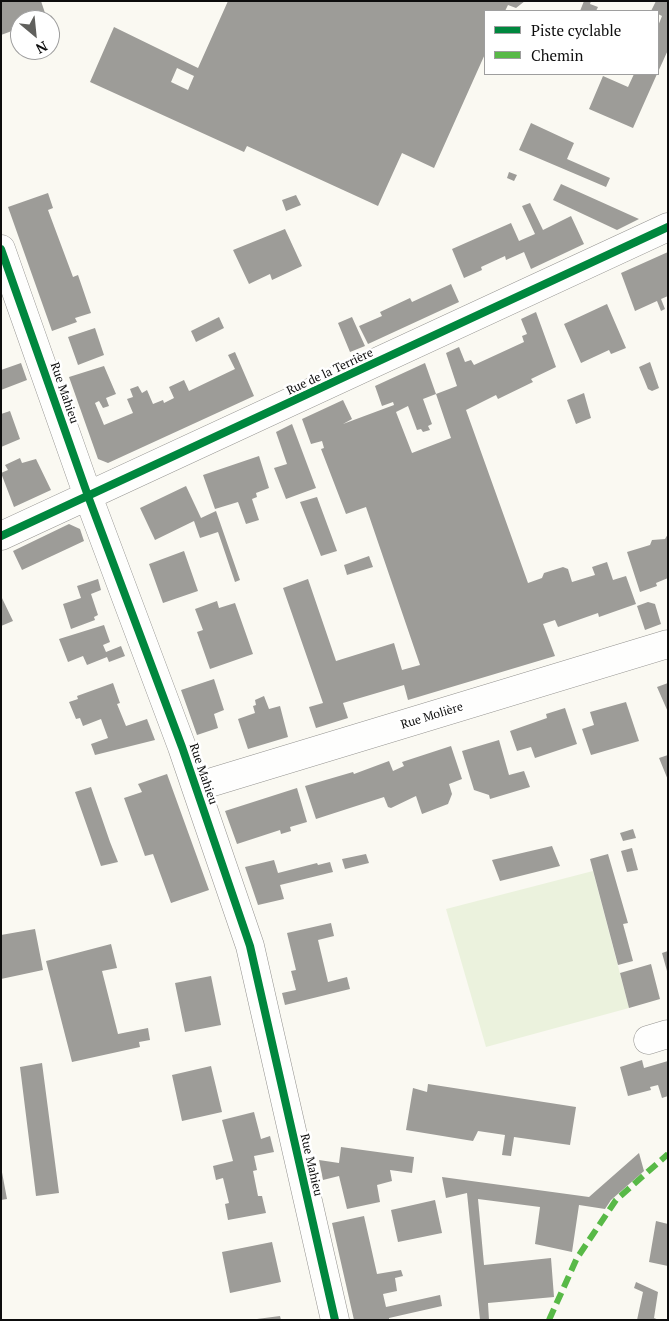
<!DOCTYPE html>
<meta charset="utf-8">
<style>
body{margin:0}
#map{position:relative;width:669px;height:1321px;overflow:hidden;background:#faf9f2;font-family:"PT Serif",serif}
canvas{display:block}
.frame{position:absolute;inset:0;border:2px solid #0d0d0d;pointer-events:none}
.legend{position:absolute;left:484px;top:10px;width:175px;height:65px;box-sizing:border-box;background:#fff;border:1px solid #9e9e9e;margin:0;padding:6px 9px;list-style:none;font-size:15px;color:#0d0d0d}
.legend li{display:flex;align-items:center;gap:10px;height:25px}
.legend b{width:25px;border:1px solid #9e9e9e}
.north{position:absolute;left:10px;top:10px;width:50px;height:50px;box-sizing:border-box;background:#fff;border:1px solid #9e9e9e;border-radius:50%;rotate:152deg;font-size:14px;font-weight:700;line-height:20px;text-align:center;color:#0d0d0d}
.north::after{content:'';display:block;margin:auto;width:18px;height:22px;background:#60605d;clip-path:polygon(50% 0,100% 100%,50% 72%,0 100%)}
</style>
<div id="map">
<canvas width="669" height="1321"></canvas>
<div class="frame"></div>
<ul class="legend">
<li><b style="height:6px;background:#00873e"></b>Piste cyclable</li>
<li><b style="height:6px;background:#58b947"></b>Chemin</li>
</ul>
<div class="north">N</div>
</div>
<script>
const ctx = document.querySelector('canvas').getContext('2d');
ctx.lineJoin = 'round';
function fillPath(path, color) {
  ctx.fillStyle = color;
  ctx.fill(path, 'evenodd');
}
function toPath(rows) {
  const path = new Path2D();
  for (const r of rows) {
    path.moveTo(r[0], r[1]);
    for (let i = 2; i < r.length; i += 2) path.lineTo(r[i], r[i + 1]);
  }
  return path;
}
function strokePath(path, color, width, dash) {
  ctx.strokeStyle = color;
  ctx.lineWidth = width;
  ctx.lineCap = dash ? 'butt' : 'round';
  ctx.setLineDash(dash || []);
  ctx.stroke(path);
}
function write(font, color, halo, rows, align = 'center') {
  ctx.font = font + ' "PT Serif",serif';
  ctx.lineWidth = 5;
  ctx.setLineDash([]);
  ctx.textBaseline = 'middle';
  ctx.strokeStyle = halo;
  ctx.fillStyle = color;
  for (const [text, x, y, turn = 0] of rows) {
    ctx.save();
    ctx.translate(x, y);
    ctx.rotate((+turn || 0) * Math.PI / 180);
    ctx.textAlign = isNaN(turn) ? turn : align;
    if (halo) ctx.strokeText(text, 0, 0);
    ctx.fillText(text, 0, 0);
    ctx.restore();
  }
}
const pitch = toPath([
 [593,871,629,1008,486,1047,446,909]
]);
const building = toPath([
 [1,1,41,1,47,19,20,20,20,28,1,35],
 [228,1,525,1,516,8,508,5,505,11,485,11,485,54,434,168,402,153,378,206,247,146,244,152,90,82,114,27,198,68],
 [177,68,194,76,188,90,171,82],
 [584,1,591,1,590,4,598,7,596,11,580,11],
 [656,1,668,1,668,50,658,72,658,26,662,16,658,14,658,11,651,11],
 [634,74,657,74,633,128,589,109,603,76,628,87],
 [531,123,574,143,567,159,610,178,606,187,519,150],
 [509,172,517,175,514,181,507,178],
 [561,184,599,201,639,219,617,230,553,200],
 [48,193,53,208,48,210,73,277,78,275,91,313,75,318,77,322,52,331,8,207],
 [296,195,301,205,286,211,282,200],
 [530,203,543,230,571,216,584,244,531,269,524,252,506,260,505,256,481,267,482,270,464,278,452,249,511,223,519,241,535,234,522,206],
 [285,229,302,266,272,280,270,274,249,284,233,250],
 [668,252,668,296,661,299,665,309,661,311,657,301,635,311,621,273],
 [451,284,459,302,368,344,359,326,382,316,380,312,410,298,412,302],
 [607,304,626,348,611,354,609,350,581,363,564,324],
 [536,312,556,367,531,379,533,382,498,399,496,395,466,410,528,583,542,578,544,573,563,567,568,569,572,582,595,575,592,567,607,562,613,580,626,576,636,604,599,617,598,613,558,627,555,620,543,624,555,656,408,700,404,685,343,703,348,718,316,728,309,707,323,703,283,588,308,579,336,661,394,643,402,670,420,665,366,507,346,514,321,449,324,448,322,441,311,444,302,419,343,400,352,419,343,424,394,405,393,402,382,406,375,386,425,363,436,394,457,386,446,353,459,347,465,362,471,360,474,365,524,342,522,336,527,334,521,319],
 [436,394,451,438,412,453,396,412,408,406,417,430,421,429,423,432,430,430,428,426,432,424,423,399],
 [219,317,224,328,196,342,191,331],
 [352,317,365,346,350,352,338,323],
 [95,328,104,355,78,365,68,337],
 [235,352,254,396,108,463,98,459,69,377,104,366,116,394,106,398,109,406,103,408,99,401,95,403,104,425,133,413,127,399,133,397,130,389,138,386,142,393,147,390,153,404,163,400,164,403,174,398,169,387,184,380,189,391,235,369,228,355],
 [650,362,659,388,652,391,648,389,639,367],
 [21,363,27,380,1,390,1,370],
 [584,393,591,418,576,424,567,400],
 [10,411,20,439,1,447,1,414],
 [292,424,316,488,286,499,274,468,287,464,276,432],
 [259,456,269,488,256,493,257,497,252,499,259,520,246,524,238,502,215,509,203,475],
 [20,458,22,463,36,459,51,490,14,507,1,473,8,470,5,465],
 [186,486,201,518,216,511,240,580,235,582,218,532,200,538,194,521,155,540,140,508],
 [317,497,337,551,321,556,300,502],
 [69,524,80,529,84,541,22,570,13,551],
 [668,534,668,578,656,583,657,586,640,592,627,552,650,545,652,540,665,539],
 [184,551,198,591,163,603,149,564],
 [369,556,373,567,347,575,344,565],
 [98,579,101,590,91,594,98,615,94,617,95,620,71,629,63,604,81,598,77,586],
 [1,596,13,621,1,626],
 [217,601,219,608,235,603,253,654,210,669,197,632,203,630,195,609],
 [648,602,655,604,661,624,645,630,637,606],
 [104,625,110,642,103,645,106,652,121,646,125,656,109,662,107,657,87,665,83,656,68,662,59,639],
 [214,679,224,710,214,714,218,728,197,735,181,690],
 [113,683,120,703,117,704,126,726,147,719,155,740,95,755,91,744,108,738,101,719,83,726,80,718,76,719,69,702,78,699,77,696],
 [668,683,668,712,657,687],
 [264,696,269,709,280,706,288,737,248,749,238,719,255,713,253,706,256,705,255,700],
 [626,702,639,741,591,755,582,729,594,725,590,712],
 [565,708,577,744,535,758,531,747,517,751,510,731,547,718,546,714],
 [499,740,509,775,524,771,530,787,490,799,489,795,474,790,462,751],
 [451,746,462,779,449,784,452,794,448,804,422,814,416,796,391,808,388,807,384,797,316,819,305,786,353,772,354,774,389,761,393,771,404,766,402,762],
 [668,755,668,780,659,758],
 [167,774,209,890,171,903,153,854,145,856,124,798,142,792,138,784],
 [91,787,110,842,118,862,101,866,75,792],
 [297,788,307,822,290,827,291,831,281,834,280,830,237,844,225,811],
 [633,829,636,838,623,841,620,833],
 [552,846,560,866,500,881,492,860],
 [632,848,638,870,627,872,621,851],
 [366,854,369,863,345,869,342,859],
 [608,854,628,923,623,924,633,961,618,965,590,859],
 [274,860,278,873,317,863,318,865,330,862,333,872,280,885,284,899,258,905,245,867],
 [331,923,334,936,318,940,328,982,347,977,350,989,285,1005,282,993,296,990,291,971,296,970,287,933],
 [35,929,43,970,1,979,1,935],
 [111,944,117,968,102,971,118,1034,148,1028,150,1040,139,1042,140,1047,72,1062,46,961],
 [668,951,668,971,667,971,662,953],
 [651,964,660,999,629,1008,620,973],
 [211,976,221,1025,185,1032,175,983],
 [642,1060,644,1068,668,1061,668,1096,662,1098,658,1085,650,1087,651,1090,628,1096,620,1067],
 [42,1063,59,1193,36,1196,20,1067],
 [211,1066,222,1112,182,1121,172,1075],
 [428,1084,576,1107,570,1145,514,1137,511,1156,502,1155,505,1135,478,1131,473,1141,406,1130,413,1088,427,1092],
 [254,1112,261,1139,270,1136,274,1152,254,1156,257,1170,253,1171,258,1196,262,1196,266,1213,228,1220,225,1204,229,1203,223,1178,216,1180,213,1166,233,1161,222,1120],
 [341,1147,414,1157,412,1173,390,1170,392,1181,377,1185,380,1202,347,1209,339,1176,323,1180,319,1160,339,1163],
 [639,1153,644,1171,611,1200,605,1209,579,1205,572,1252,535,1244,540,1207,478,1199,484,1265,551,1258,554,1297,488,1303,489,1320,480,1320,467,1193,446,1198,442,1177,589,1197],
 [1,1167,7,1199,1,1200],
 [435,1200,442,1233,398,1242,391,1210],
 [364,1216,377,1274,401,1270,403,1276,395,1278,397,1291,383,1294,386,1307,440,1295,442,1306,389,1318,389,1320,354,1320,332,1223],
 [656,1221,668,1224,668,1266,649,1262],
 [272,1242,281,1282,230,1293,222,1252],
 [636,1282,658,1292,654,1318,659,1320,637,1320,643,1292,634,1288],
 [280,1316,281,1320,257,1320,257,1319]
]);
const street = toPath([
 [1,249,88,496,182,747,250,946,335,1320],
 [1,536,668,227],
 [196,787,668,644],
 [648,1040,668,1034]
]);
const quiet = toPath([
 [549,1320,577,1258,616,1200,668,1154]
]);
const cycleway = toPath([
 [1,249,88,496,182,747,250,946,335,1320],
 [1,536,668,227]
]);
const streetNames = [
 ["Rue de la Terrière",330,372,-25],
 ["Rue Mahieu",64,393,71],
 ["Rue Molière",432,716,-17],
 ["Rue Mahieu",203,774,71],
 ["Rue Mahieu",311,1165,77]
];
fillPath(pitch, '#ebf2dd');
fillPath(building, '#9d9c98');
strokePath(street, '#949390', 29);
strokePath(street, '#fefefd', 28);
strokePath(quiet, '#58b947', 6, [12, 6]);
strokePath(cycleway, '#00873e', 8);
write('12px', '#0d0d0d', '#fff', streetNames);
</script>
